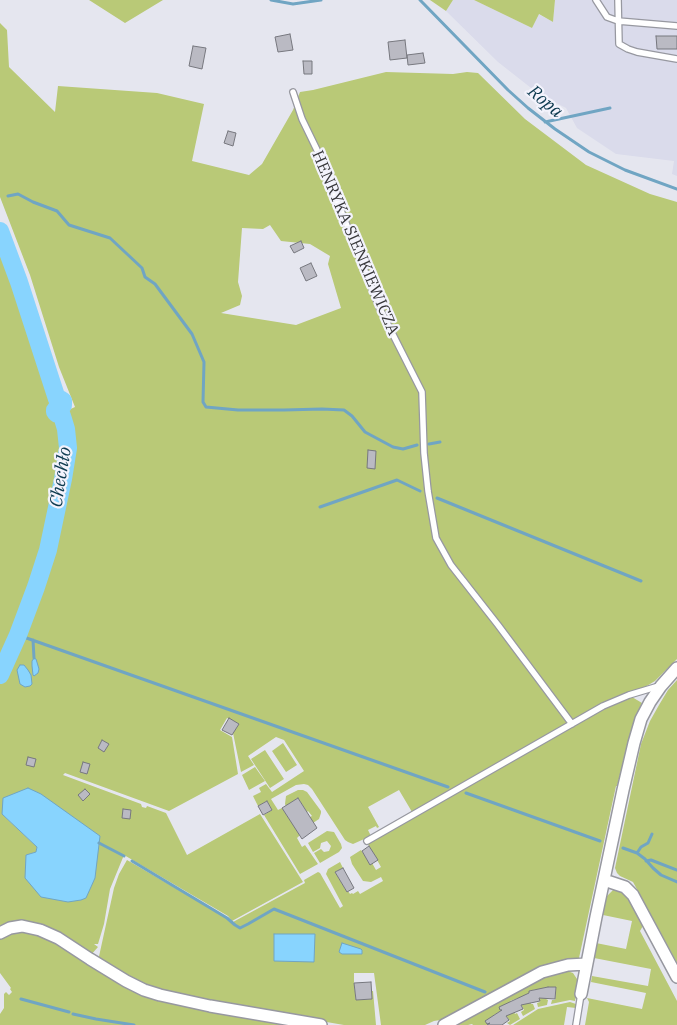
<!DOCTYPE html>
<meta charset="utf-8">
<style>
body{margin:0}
canvas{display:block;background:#e5e6ef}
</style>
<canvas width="677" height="1025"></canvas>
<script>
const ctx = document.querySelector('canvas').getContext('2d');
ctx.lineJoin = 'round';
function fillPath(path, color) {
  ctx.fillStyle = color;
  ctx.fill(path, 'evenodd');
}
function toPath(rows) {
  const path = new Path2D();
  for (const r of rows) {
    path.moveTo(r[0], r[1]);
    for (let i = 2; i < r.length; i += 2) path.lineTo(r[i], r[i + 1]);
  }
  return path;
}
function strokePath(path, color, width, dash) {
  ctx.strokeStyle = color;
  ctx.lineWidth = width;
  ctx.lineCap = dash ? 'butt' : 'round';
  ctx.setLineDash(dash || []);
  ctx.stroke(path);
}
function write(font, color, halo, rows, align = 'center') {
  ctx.font = font + ' "IBM Plex Serif",serif';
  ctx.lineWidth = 4.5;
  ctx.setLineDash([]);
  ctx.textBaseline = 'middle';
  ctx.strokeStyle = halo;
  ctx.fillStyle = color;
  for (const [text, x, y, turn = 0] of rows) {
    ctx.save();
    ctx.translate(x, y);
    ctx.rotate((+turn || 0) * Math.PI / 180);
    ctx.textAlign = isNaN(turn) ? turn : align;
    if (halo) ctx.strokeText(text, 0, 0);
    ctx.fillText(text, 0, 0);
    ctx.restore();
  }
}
const built = toPath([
 [453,0,474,0,532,28,538,14,553,22,555,0,677,0,677,176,672,174,674,161,616,154,577,128,566,108,540,95,498,62,446,11]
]);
const green = toPath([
 [89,0,163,0,125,23],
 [430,0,453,0,446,11],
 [474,0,555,0,553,22,539,14,532,28],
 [0,23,7,30,9,67,55,112,58,86,157,93,204,104,192,161,249,175,262,164,293,110,300,92,313,90,386,72,453,74,467,72,478,73,525,119,586,165,650,194,677,202,677,659,655,681,645,687,632,692,632,697,642,703,635,718,617,786,616,786,579,958,487,996,440,1020,434,1021,425,1025,381,1025,374,973,354,973,354,983,356,1000,372,999,372,991,373,991,376,1025,344,1025,210,1002,143,985,98,961,114,888,119,874,127,860,232,921,228,916,124,855,110,889,104,924,98,944,94,944,98,947,90,956,44,927,35,923,24,921,16,921,0,928,0,680,42,580,50,556,71,450,70,434,64,412,75,407,59,367,30,275,0,197],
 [270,225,281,241,310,244,330,256,328,264,341,308,296,325,221,313,240,305,242,296,238,282,242,228,263,229],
 [227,718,238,724,233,733,241,772,254,765,248,756,276,737,284,740,304,771,272,792,266,784,259,788,261,792,253,796,258,806,267,801,272,810,264,815,300,874,318,864,305,845,302,847,297,838,300,835,282,808,278,810,271,799,296,785,304,784,308,785,312,789,345,840,348,842,353,844,371,836,368,830,376,826,377,828,379,827,368,807,399,790,415,817,368,844,381,867,376,870,372,863,370,864,361,850,350,857,352,864,363,881,371,882,381,877,383,881,360,894,358,891,353,894,352,893,350,894,348,891,347,892,335,872,343,868,340,862,328,869,326,874,343,906,340,908,320,873,318,872,304,880,305,883,233,922,232,921,303,882,260,814,187,855,166,813,147,806,146,808,142,807,141,804,63,775,65,773,169,811,238,774,232,737,220,730],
 [2,814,95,878,26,855,36,852,37,847],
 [0,242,12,273,64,430,66,449,59,484,40,563,14,629,0,661],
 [677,680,677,963,633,882,620,876,617,873,615,868,641,744,650,721,659,705,668,690],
 [283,743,297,765,286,772,272,751],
 [265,750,284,779,270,788,251,759],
 [255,767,265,781,249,790,242,775],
 [298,790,303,790,307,792,321,811,321,813,319,819,313,823,310,817,312,816,308,811,307,812,298,798,286,806,285,804,286,796],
 [327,831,334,832,341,844,342,848,339,852,320,863,314,853,321,849,324,852,329,851,331,846,327,841,321,843,320,848,313,852,308,843],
 [613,890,619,890,624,893,630,899,644,924,640,931,677,1001,677,1025,585,1025,589,1002,587,998,642,1009,646,993,591,982,592,976,648,986,651,969,594,958,596,943,626,949,632,921,603,915,606,897],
 [20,931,36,934,53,941,122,985,299,1025,0,1025,0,1014,4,1008,4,994,6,992,9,995,12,992,10,989,11,988,0,973,0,937,11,933],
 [567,971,573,973,577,979,578,983,575,1001,570,1000,551,1004,552,1000,555,1000,556,988,547,987,546,999,548,1000,547,1005,538,1007,537,1003,540,1002,537,989,529,991,531,1004,533,1004,535,1009,523,1016,521,1012,524,1010,518,998,510,1001,515,1014,517,1013,520,1019,510,1025,507,1023,510,1021,502,1010,494,1015,501,1025,491,1025,489,1024,487,1025,473,1025,472,1024,468,1025,450,1025,543,976],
 [570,1002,576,1004,576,1008,567,1007,564,1025,513,1025,538,1009]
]);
const water = toPath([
 [34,658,36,659,39,669,38,673,34,676,33,675,32,666,32,661,34,658],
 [20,665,24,665,28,670,31,675,32,684,30,686,25,687,20,684,17,670,20,665],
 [28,788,41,794,100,836,95,878,86,898,81,900,68,902,41,897,25,878,26,855,36,852,37,847,2,814,3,798,28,788],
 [274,934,315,934,314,962,274,961,274,934],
 [342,943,361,949,362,950,362,954,342,954,339,952,342,943]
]);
const stream = toPath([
 [271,0,293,4,321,0],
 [420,0,508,90,528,108,555,129,589,152,625,170,677,189],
 [545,122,610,108],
 [8,196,18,194,33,202,57,211,69,225,110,238,142,268,145,277,155,284,192,334,204,362,203,402,206,407,238,410,284,410,322,409,344,410,352,416,365,432,393,447,403,449,417,445],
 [429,444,440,442],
 [437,498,641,581],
 [320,507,397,480,420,491],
 [18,635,448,787],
 [33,640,34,658],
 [466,793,600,841],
 [99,843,124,856],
 [623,848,637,853,645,859,653,868,661,875,677,882],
 [637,853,641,847,648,843,652,834],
 [132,861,227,918,235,925,240,928,248,924,274,909,485,992],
 [646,861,651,860,677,870],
 [21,999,69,1012],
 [73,1014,96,1019,134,1025]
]);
const river = toPath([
 [0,231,19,282,57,399,60,399,63,401,63,405,58,407,55,410,55,412,57,414,61,413,63,419,66,429,68,448,63,479,48,550,36,587,18,635,0,675]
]);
const building = toPath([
 [290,34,293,50,278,52,275,37,290,34],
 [656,36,677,36,677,49,657,49,656,36],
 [405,40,407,58,390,60,388,42,405,40],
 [193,46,206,48,202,69,189,66,193,46],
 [423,53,425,63,408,65,407,55,423,53],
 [303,61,312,61,312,74,304,74,303,61],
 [228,131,236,133,233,146,224,143,228,131],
 [301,241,304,248,294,253,290,246,301,241],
 [311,263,317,276,306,281,300,268,311,263],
 [368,450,376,451,375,469,367,468,368,450],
 [229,718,239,724,232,735,222,730,229,718],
 [102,740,109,744,104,752,98,748,102,740],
 [28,757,36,759,34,767,26,765,28,757],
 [83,762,90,764,87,774,80,772,83,762],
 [85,789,90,794,83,801,78,795,85,789],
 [298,798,317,828,302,839,282,808,298,798],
 [267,801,272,810,263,815,258,806,267,801],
 [123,809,131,810,130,819,122,818,123,809],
 [369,846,378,860,370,865,362,851,369,846],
 [343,868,354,888,347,892,335,872,343,868],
 [371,982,372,999,356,1000,354,983,371,982],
 [548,987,556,987,555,999,539,998,540,1001,521,1005,523,1009,506,1016,509,1020,502,1025,487,1025,490,1023,487,1024,485,1021,502,1010,500,1010,499,1007,529,993,529,991,548,987]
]);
const service = toPath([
 [596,0,607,17,618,21,677,26],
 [618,0,619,44,628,49,637,52,677,59],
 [293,92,302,119,317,150,380,309,422,392,424,453,428,491,436,538,451,565,498,625,572,724],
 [367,841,603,706,629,695,659,686],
 [576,1025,581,994]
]);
const minor = toPath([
 [604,880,625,887,633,895,677,977],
 [0,933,10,928,22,926,40,930,58,938,90,959,126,981,144,990,160,995,210,1006,321,1025],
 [581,994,596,917,623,790,634,743,641,719,650,702,661,686,677,668],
 [444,1025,542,972,568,965,586,964]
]);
const streetNames = [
 ["HENRYKA SIENKIEWICZA",355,243,67]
];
const waterNames = [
 ["Ropa",545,102,40],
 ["Chechło",61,477,-81]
];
fillPath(built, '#dadbeb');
fillPath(green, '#b9c977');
fillPath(water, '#88d4fe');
strokePath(water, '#70a5c3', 1);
strokePath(stream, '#70a5c3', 3);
strokePath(river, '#88d4fe', 18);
fillPath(building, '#babac3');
strokePath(building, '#77787f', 1);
strokePath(service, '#9798a0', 8);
strokePath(minor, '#9798a0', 14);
strokePath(service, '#fff', 5.5);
strokePath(minor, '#fff', 11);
write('16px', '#37373a', '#f3f3fc', streetNames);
write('italic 18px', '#0c394e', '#f3f3fc', waterNames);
</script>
